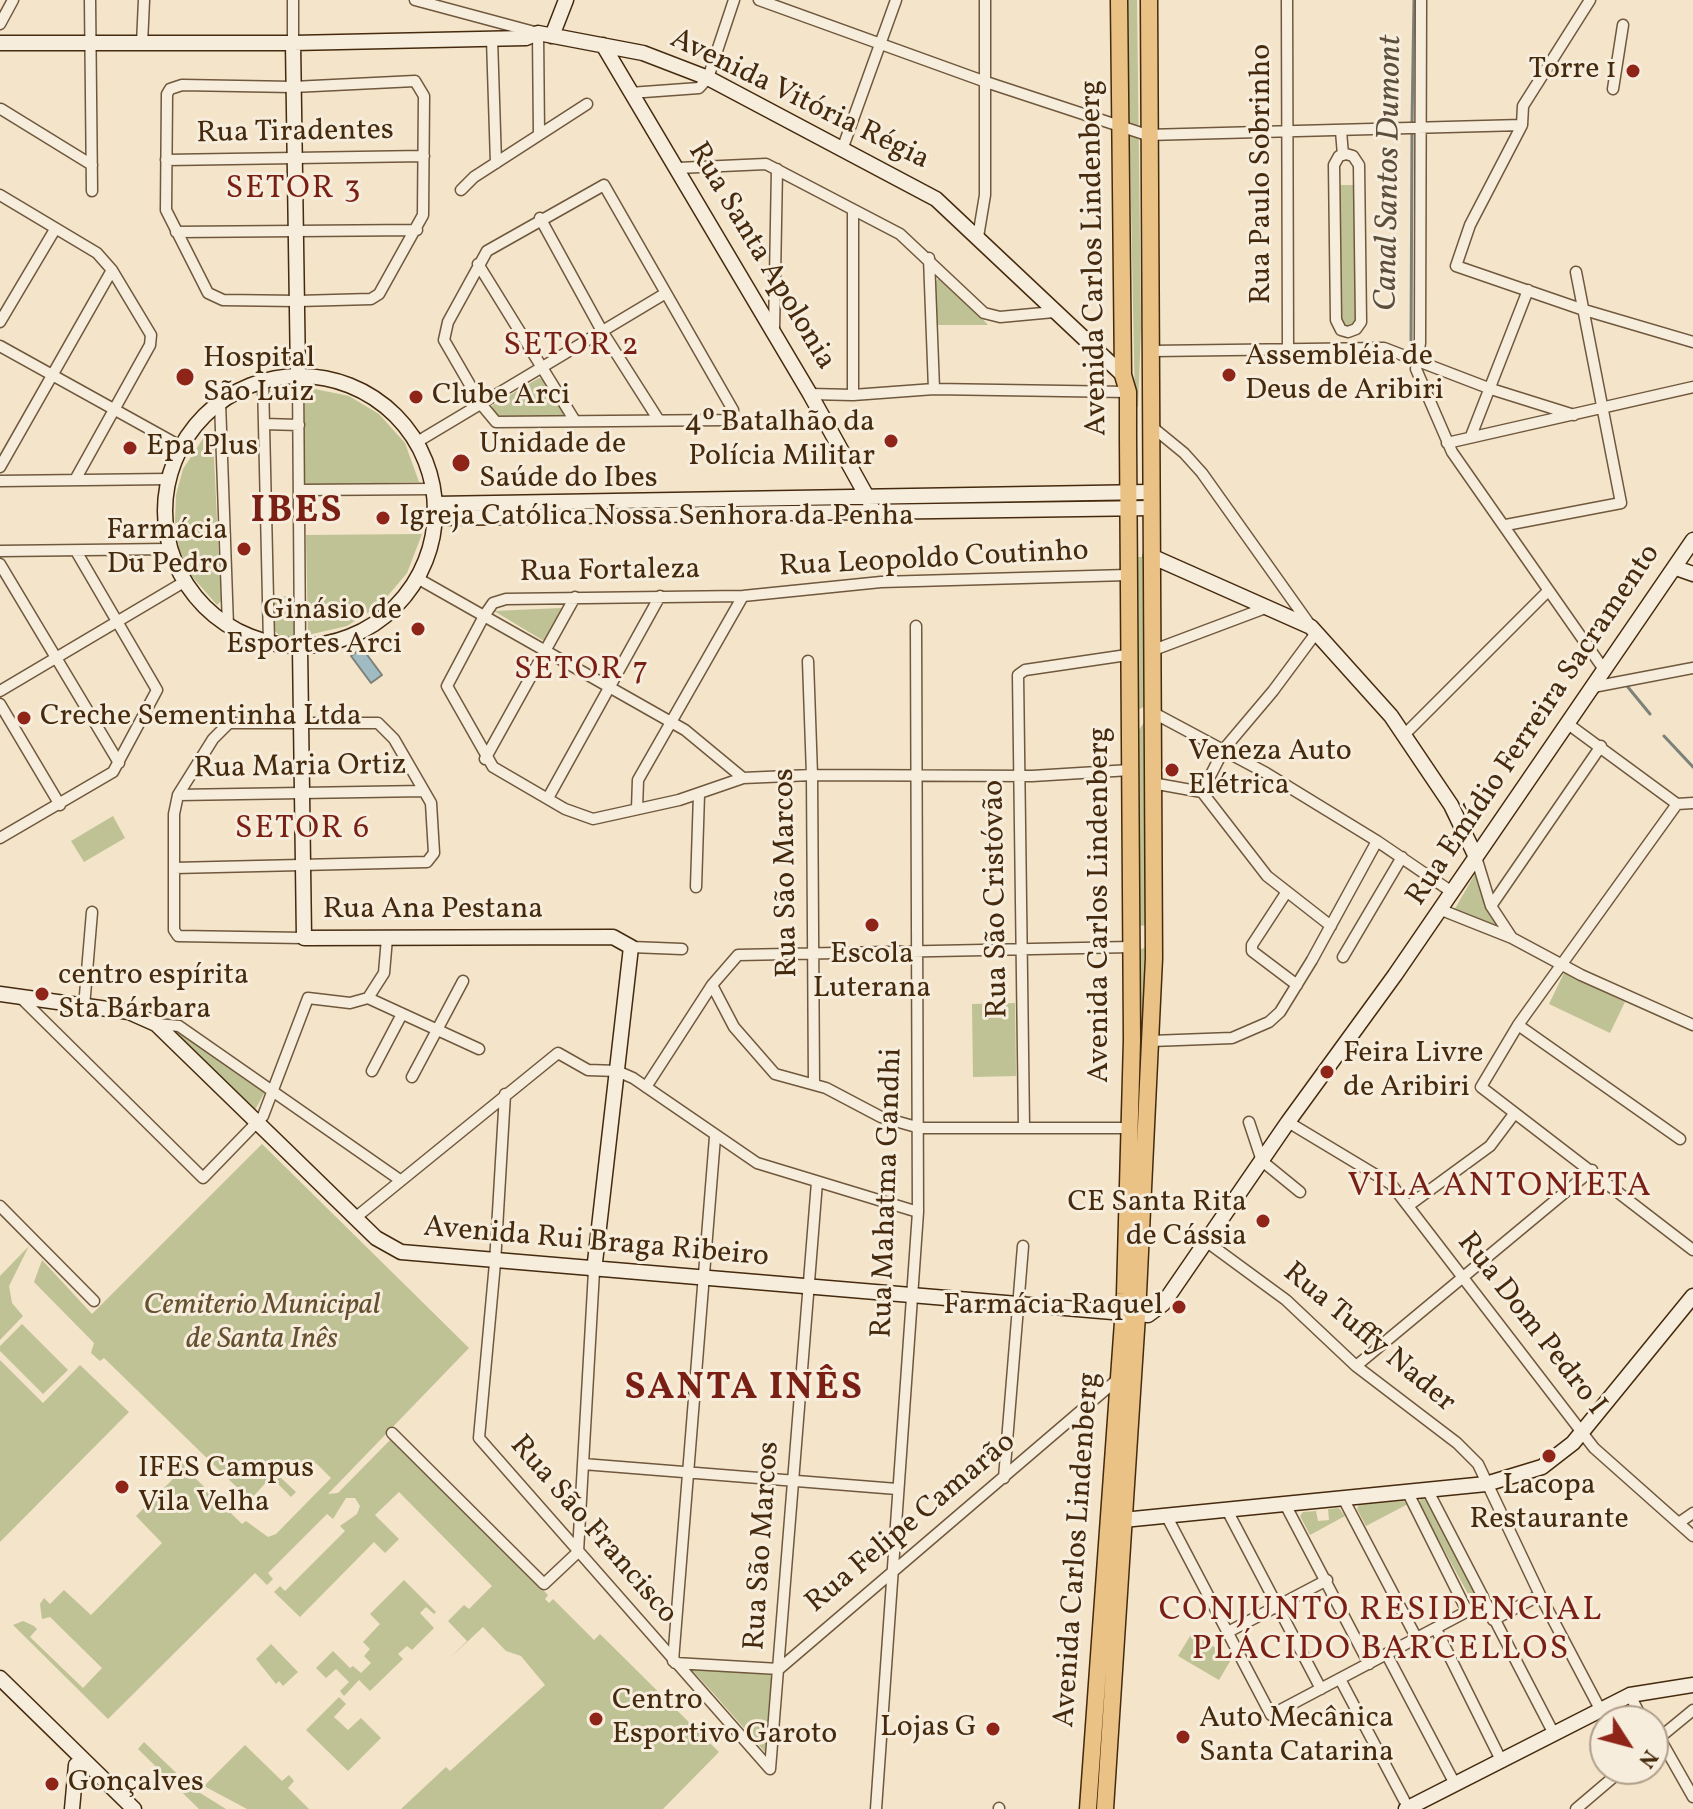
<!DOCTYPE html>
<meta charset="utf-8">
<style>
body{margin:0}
#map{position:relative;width:1693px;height:1809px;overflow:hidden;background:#f3e4ca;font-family:Vollkorn,serif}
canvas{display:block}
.north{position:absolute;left:1589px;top:1705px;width:80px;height:80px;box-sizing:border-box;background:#f7eddd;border:2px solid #b09f8a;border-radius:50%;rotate:126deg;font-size:22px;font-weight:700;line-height:32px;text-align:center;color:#452a0d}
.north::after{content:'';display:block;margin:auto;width:28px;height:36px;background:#8f2418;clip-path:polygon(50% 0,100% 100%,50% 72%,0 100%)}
</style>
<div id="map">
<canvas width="1693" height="1809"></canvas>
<div class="north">N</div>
</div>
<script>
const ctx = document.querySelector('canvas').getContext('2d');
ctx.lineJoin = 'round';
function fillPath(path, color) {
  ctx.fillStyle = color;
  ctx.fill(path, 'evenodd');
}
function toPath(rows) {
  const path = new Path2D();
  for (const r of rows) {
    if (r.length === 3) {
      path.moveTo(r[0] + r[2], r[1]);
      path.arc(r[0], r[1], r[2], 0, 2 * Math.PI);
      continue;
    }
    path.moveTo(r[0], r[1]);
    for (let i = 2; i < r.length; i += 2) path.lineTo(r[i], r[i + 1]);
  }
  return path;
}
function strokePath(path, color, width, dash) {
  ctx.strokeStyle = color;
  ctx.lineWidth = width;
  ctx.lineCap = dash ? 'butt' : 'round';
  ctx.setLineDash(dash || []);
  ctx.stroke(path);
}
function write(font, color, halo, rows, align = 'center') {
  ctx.font = font + ' Vollkorn,serif';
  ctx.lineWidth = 6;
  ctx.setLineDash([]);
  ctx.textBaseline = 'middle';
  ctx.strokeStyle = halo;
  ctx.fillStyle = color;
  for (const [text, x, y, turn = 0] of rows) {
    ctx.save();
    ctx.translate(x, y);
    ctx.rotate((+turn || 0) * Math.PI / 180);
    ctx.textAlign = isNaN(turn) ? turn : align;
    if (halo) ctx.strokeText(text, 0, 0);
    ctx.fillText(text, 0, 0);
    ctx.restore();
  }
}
const green = toPath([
 [1127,0,1137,0,1141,328,1138,407,1135,407],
 [1338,185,1355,185,1357,321,1351,328,1343,327,1339,320],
 [940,277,945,279,988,325,937,325,935,282],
 [539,378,544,380,564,413,562,417,497,417,490,411,493,405],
 [305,387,349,396,379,414,405,443,419,482,303,485],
 [206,434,213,438,221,601,217,605,189,573,179,548,175,522,176,495,183,469],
 [422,534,407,573,380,605,347,626,308,635,306,535],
 [1137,557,1143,557,1145,706,1136,711],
 [295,596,296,637,281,637,274,630,274,597],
 [562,608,544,641,494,611,561,608],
 [1145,721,1147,924,1142,926,1139,924,1136,734],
 [113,816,125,838,84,862,71,841],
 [1476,872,1498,923,1491,928,1453,912],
 [1148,946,1139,1197,1139,950],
 [1564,973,1625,1002,1610,1033,1549,1004],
 [1015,1003,1016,1076,973,1077,972,1004],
 [180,1030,266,1090,255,1110,176,1034],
 [262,1144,469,1348,328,1494,338,1493,392,1438,548,1595,545,1599,549,1603,553,1599,594,1640,600,1634,719,1752,663,1809,401,1809,446,1767,450,1771,545,1685,521,1656,506,1651,483,1627,451,1657,467,1641,448,1621,464,1605,469,1609,492,1586,399,1492,375,1515,399,1539,385,1553,374,1542,300,1617,274,1592,280,1586,285,1591,345,1531,340,1526,357,1514,360,1506,355,1498,346,1498,333,1519,327,1514,268,1573,273,1579,267,1585,255,1573,108,1719,13,1625,23,1621,34,1626,37,1629,30,1637,83,1688,102,1668,50,1617,42,1619,40,1604,44,1598,50,1604,64,1590,91,1615,162,1543,136,1516,176,1476,170,1469,173,1466,185,1463,192,1467,189,1472,242,1524,246,1521,268,1537,276,1534,331,1478,316,1463,305,1473,294,1463,280,1477,296,1492,291,1497,271,1477,250,1500,104,1358,100,1361,91,1353,94,1343,34,1282,42,1260,92,1314],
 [29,1246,9,1286,12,1303,23,1316,0,1340,0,1276],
 [22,1324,68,1370,43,1394,0,1351,0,1346],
 [0,1360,43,1403,80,1365,129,1412,0,1542],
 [1421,1498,1426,1500,1477,1597,1473,1603,1419,1504],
 [1403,1501,1408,1504,1366,1526,1357,1509,1359,1505],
 [1339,1508,1345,1516,1310,1535,1300,1516,1303,1512,1316,1511,1318,1521,1329,1520,1328,1509],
 [404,1580,436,1612,434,1614,426,1607,420,1613,434,1628,412,1650,407,1646,398,1654,403,1659,370,1691,359,1680,344,1696,340,1691,349,1682,336,1669,326,1678,316,1668,333,1651,350,1668,353,1666,361,1673,371,1663,364,1656,370,1649,363,1642,380,1624,370,1614],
 [1192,1633,1232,1658,1219,1680,1178,1656],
 [271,1644,298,1672,283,1686,279,1681,276,1684,256,1659],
 [691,1669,772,1675,765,1752,713,1693],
 [339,1697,346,1704,334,1717,348,1730,361,1718,381,1738,348,1771,306,1730],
 [144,1742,192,1788,226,1809,199,1809,138,1749],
 [245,1745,282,1781,289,1775,294,1781,288,1788,309,1809,247,1809,204,1786]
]);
const water = toPath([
 [362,648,382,675,371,683,351,656,362,648]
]);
const stream = toPath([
 [1412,124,1414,0],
 [1411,347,1412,132],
 [1627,686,1650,714],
 [1664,736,1693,767]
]);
const street = toPath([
 [90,0,92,191],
 [415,0,538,33,539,135],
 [759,0,986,82,1147,135,1522,125],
 [1287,0,1288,349],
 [1421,0,1420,343,1416,369,1452,452,1605,671],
 [1590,0,1523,106,1522,125,1470,225,1456,266,1581,309,1693,342],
 [0,24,13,0],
 [492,39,496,163],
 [293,43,293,0],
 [142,44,144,0],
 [415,81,424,96,423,215,379,294,371,299,298,301,223,300,208,293,166,210,167,94,170,89,182,85,293,87,415,81],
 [1613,89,1623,25],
 [630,93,699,88,708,78,734,0],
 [1,109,92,165],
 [1341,131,1343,155],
 [843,147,896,0],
 [1346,154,1353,156,1359,165,1361,322,1356,329,1348,332,1341,330,1336,320,1334,165,1339,156,1346,154],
 [166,160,424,156],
 [678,168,766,164,900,234,984,313,1000,317,1054,312],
 [604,185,733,410,728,420,496,422,481,404,444,340,448,322,487,251,604,185],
 [461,190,474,177,587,104],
 [0,195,97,253,112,270,151,335,150,345,75,480],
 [540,218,602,331,658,419],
 [176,232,417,230],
 [978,237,985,195,985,0],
 [929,258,934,389],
 [478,264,575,421],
 [0,322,54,231],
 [774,331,777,169],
 [0,346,182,447],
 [1152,351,1384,348,1491,389,1574,415],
 [298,376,300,647],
 [263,381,269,643],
 [810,394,853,395,934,389,1128,392],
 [853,395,853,210],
 [220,402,228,626],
 [264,424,299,425],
 [1151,426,1184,453,1202,473,1310,625],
 [1471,436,1528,290],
 [417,442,666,293],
 [1447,443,1693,387],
 [0,467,112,270],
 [0,481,169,479],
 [299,490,434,489],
 [1506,525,1621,503,1576,272],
 [0,551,170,549],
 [0,564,119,763],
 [1127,575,881,582,743,596,506,599,493,603,484,616,447,686,493,767,565,809,593,819,679,800,743,778,812,775,1032,776,1130,770],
 [417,578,685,730,743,778],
 [1151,651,1268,607],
 [808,661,812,775,814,1084],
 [1593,687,1693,668],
 [0,691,184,582],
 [0,704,60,805],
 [1152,712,1266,773,1377,841,1452,892],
 [1568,724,1677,804],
 [1404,735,1548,591],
 [485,759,575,597],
 [1152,783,1202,792,1267,876,1331,926],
 [1202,792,1224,749,1273,691,1316,633],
 [178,795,424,791],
 [548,798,660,596],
 [1677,804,1518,1025,1481,1087,1693,1250],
 [1677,804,1693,803],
 [637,809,638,780,743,596],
 [0,838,113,772,157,690,76,551],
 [1476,857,1491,906,1512,938],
 [174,868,427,862,434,853,431,803,394,739,378,723,229,723,213,739,178,795,174,814,174,930,178,936,304,938],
 [696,887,699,794],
 [1286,893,1252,945,1252,951,1297,985],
 [1491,906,1601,746],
 [1439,909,1512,938,1581,975,1693,1025],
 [631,947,682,949],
 [1343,957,1402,857],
 [712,985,734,1027,775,1074,826,1088,881,1117,920,1128,1130,1128],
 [368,998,384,973,387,938],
 [22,999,203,1178,263,1116,308,998,350,1003,368,998,479,1049],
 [84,1007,92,912],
 [156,1024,179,1026,400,1180],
 [1518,1025,1680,1139],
 [1151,1041,1232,1038,1269,1022,1280,1012,1312,960,1377,841],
 [372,1071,402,1014],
 [412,1077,463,981],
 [646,1087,712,985,738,955,1131,947],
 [505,1094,495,1263,479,1438,770,1769],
 [1249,1122,1262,1161,1300,1192],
 [1288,1122,1391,1184,1594,1448,1693,1536],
 [1024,1126,1018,675,1025,670,1127,655],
 [0,1206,94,1301],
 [1408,1206,1490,1146,1514,1114],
 [355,1218,558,1053,588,1070,617,1071,633,1078,757,1163,918,1212],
 [1207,1242,1286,1300,1356,1366,1457,1443,1478,1464,1540,1595,1600,1709],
 [1356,1366,1592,1170],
 [392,1433,544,1584,578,1552,594,1271],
 [583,1464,897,1489],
 [1004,1478,1023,1246],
 [1428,1491,1554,1734],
 [1408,1493,1467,1611],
 [1344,1500,1417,1639],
 [1286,1506,1369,1664],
 [1227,1510,1321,1689],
 [1166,1515,1271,1715,1483,1603],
 [1680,1522,1693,1513],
 [1493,1620,1540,1595],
 [1436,1629,1502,1762],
 [1228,1632,1327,1580],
 [1387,1655,1455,1784],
 [673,1661,715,1137],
 [675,1663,779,1669,1118,1379],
 [1340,1679,1404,1800],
 [1630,1695,1643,1721],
 [1659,1737,1693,1797],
 [1653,1743,1693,1710],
 [770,1769,817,1182],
 [876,1809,918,1212,916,626],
 [999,1809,999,1808],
 [1576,1809,1623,1769]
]);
const secondary = toPath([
 [552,36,566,0],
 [0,43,293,43,526,38,538,33,643,53,708,78,936,199,1123,375],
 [293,43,298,376],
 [603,45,810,394,871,504],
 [300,511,135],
 [435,504,1150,492],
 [435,518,1151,508],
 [1151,556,1311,627,1391,716,1451,805,1476,857],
 [1676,568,1693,574],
 [300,647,304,938,613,937,631,947,594,1271],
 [0,994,129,1012,156,1024,376,1238,401,1252,1148,1315,1163,1304,1288,1122,1395,975,1693,540],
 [1123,1520,1486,1484,1542,1467,1573,1443,1693,1296],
 [0,1678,134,1809],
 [72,1809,76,1765],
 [1406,1809,1630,1695,1693,1685]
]);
const primary = toPath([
 [1088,1809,1125,1294,1132,1040,1128,439,1128,392,1123,375,1119,0],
 [1105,1809,1137,1315,1154,958,1149,0]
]);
const markers = [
 [1633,71,8,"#8f2418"],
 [1229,375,8,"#8f2418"],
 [185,377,10,"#8f2418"],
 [416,397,8,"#8f2418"],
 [891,441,8,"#8f2418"],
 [130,448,8,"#8f2418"],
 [461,463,10,"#8f2418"],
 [383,518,8,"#8f2418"],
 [244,549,8,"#8f2418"],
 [418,629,8,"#8f2418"],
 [24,718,8,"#8f2418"],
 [1172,770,8,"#8f2418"],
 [872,925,8,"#8f2418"],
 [42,994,8,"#8f2418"],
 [1327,1072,8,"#8f2418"],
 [1263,1221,8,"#8f2418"],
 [1179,1307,8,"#8f2418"],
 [1549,1456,8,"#8f2418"],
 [122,1487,8,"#8f2418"],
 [596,1719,8,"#8f2418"],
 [993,1729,8,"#8f2418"],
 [1183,1737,8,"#8f2418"],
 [52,1784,8,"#8f2418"]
];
const poiNames = [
 ["Torre 1",1617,71,"right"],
 ["Assembléia de",1245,358],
 ["Deus de Aribiri",1245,392],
 ["Hospital",203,360],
 ["São Luiz",203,394],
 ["Clube Arci",432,397],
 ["4º Batalhão da",875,424,"right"],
 ["Polícia Militar",875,458,"right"],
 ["Unidade de",479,446],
 ["Saúde do Ibes",479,480],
 ["Epa Plus",146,448],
 ["Igreja Católica Nossa Senhora da Penha",399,518],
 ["Farmácia",228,532,"right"],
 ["Du Pedro",228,566,"right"],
 ["Ginásio de",402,612,"right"],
 ["Esportes Arci",402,646,"right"],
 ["Creche Sementinha Ltda",40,718],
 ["Veneza Auto",1188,753],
 ["Elétrica",1188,787],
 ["Escola",872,956,"center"],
 ["Luterana",872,990,"center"],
 ["centro espírita",58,977],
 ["Sta Bárbara",58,1011],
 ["Feira Livre",1343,1055],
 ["de Aribiri",1343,1089],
 ["CE Santa Rita",1247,1204,"right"],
 ["de Cássia",1247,1238,"right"],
 ["Farmácia Raquel",1163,1307,"right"],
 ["IFES Campus",138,1470],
 ["Vila Velha",138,1504],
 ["Lacopa",1549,1487,"center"],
 ["Restaurante",1549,1521,"center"],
 ["Centro",612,1702],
 ["Esportivo Garoto",612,1736],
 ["Auto Mecânica",1199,1720],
 ["Santa Catarina",1199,1754],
 ["Lojas G",977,1729,"right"],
 ["Gonçalves",68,1784]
];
const streetNames = [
 ["Avenida Vitória Régia",799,101,26],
 ["Rua Tiradentes",295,134,-1],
 ["Rua Paulo Sobrinho",1263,174,-90],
 ["Rua Santa Apolonia",760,257,59],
 ["Avenida Carlos Lindenberg",1096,258,-91],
 ["Rua Leopoldo Coutinho",934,561,-3],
 ["Rua Fortaleza",610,573,-1],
 ["Rua Emídio Ferreira Sacramento",1535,726,-56],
 ["Rua Maria Ortiz",300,769,-1],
 ["Rua São Marcos",788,873,-91],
 ["Rua São Cristóvão",998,899,-91],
 ["Avenida Carlos Lindenberg",1101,905,-90],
 ["Rua Ana Pestana",433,911],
 ["Rua Mahatma Gandhi",889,1193,-88],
 ["Avenida Rui Braga Ribeiro",596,1244,5],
 ["Rua Dom Pedro I",1530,1325,52],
 ["Rua Tuffy Nader",1368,1339,40],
 ["Rua Felipe Camarão",912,1524,-40],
 ["Rua São Francisco",592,1531,49],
 ["Rua São Marcos",764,1546,-86],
 ["Avenida Carlos Lindenberg",1079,1550,-86]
];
const parkNames = [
 ["Cemiterio Municipal",262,1307],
 ["de Santa Inês",262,1341]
];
const waterNames = [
 ["Canal Santos Dumont",1391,173,-89]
];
const neighbourhoodNames = [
 ["SETOR 3",294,191],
 ["SETOR 2",572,348],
 ["SETOR 7",582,672],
 ["SETOR 6",303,831]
];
const quarterNames = [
 ["VILA ANTONIETA",1500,1189],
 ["CONJUNTO RESIDENCIAL",1381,1613],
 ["PLÁCIDO BARCELLOS",1381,1652]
];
const districtNames = [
 ["IBES",297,514],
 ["SANTA INÊS",744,1391]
];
fillPath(green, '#bfc294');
fillPath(water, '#a1bbc2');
strokePath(water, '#7c817a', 2);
strokePath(stream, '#7c817a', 3);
strokePath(street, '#70583c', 13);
strokePath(secondary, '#452a0d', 17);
strokePath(primary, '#452a0d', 19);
strokePath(street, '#f7eddd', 10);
strokePath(secondary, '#f7eddd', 14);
strokePath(primary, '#eac285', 16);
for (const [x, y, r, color] of markers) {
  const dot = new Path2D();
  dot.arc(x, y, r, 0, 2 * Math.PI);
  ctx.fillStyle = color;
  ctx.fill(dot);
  strokePath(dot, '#f7eddd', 3);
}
write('30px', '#452a0d', '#f7eddd', poiNames, 'left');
write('30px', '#452a0d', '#f7eddd', streetNames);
write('italic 30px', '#64502f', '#f7eddd', parkNames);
write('italic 32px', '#5c4e3a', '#f7eddd', waterNames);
ctx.letterSpacing = '2px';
write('32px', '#7a1f14', '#f7eddd', neighbourhoodNames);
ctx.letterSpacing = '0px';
ctx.letterSpacing = '2px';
write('34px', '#7a1f14', '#f7eddd', quarterNames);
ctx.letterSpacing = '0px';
ctx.letterSpacing = '2px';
write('bold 38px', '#7a1f14', '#f7eddd', districtNames);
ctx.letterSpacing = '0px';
</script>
